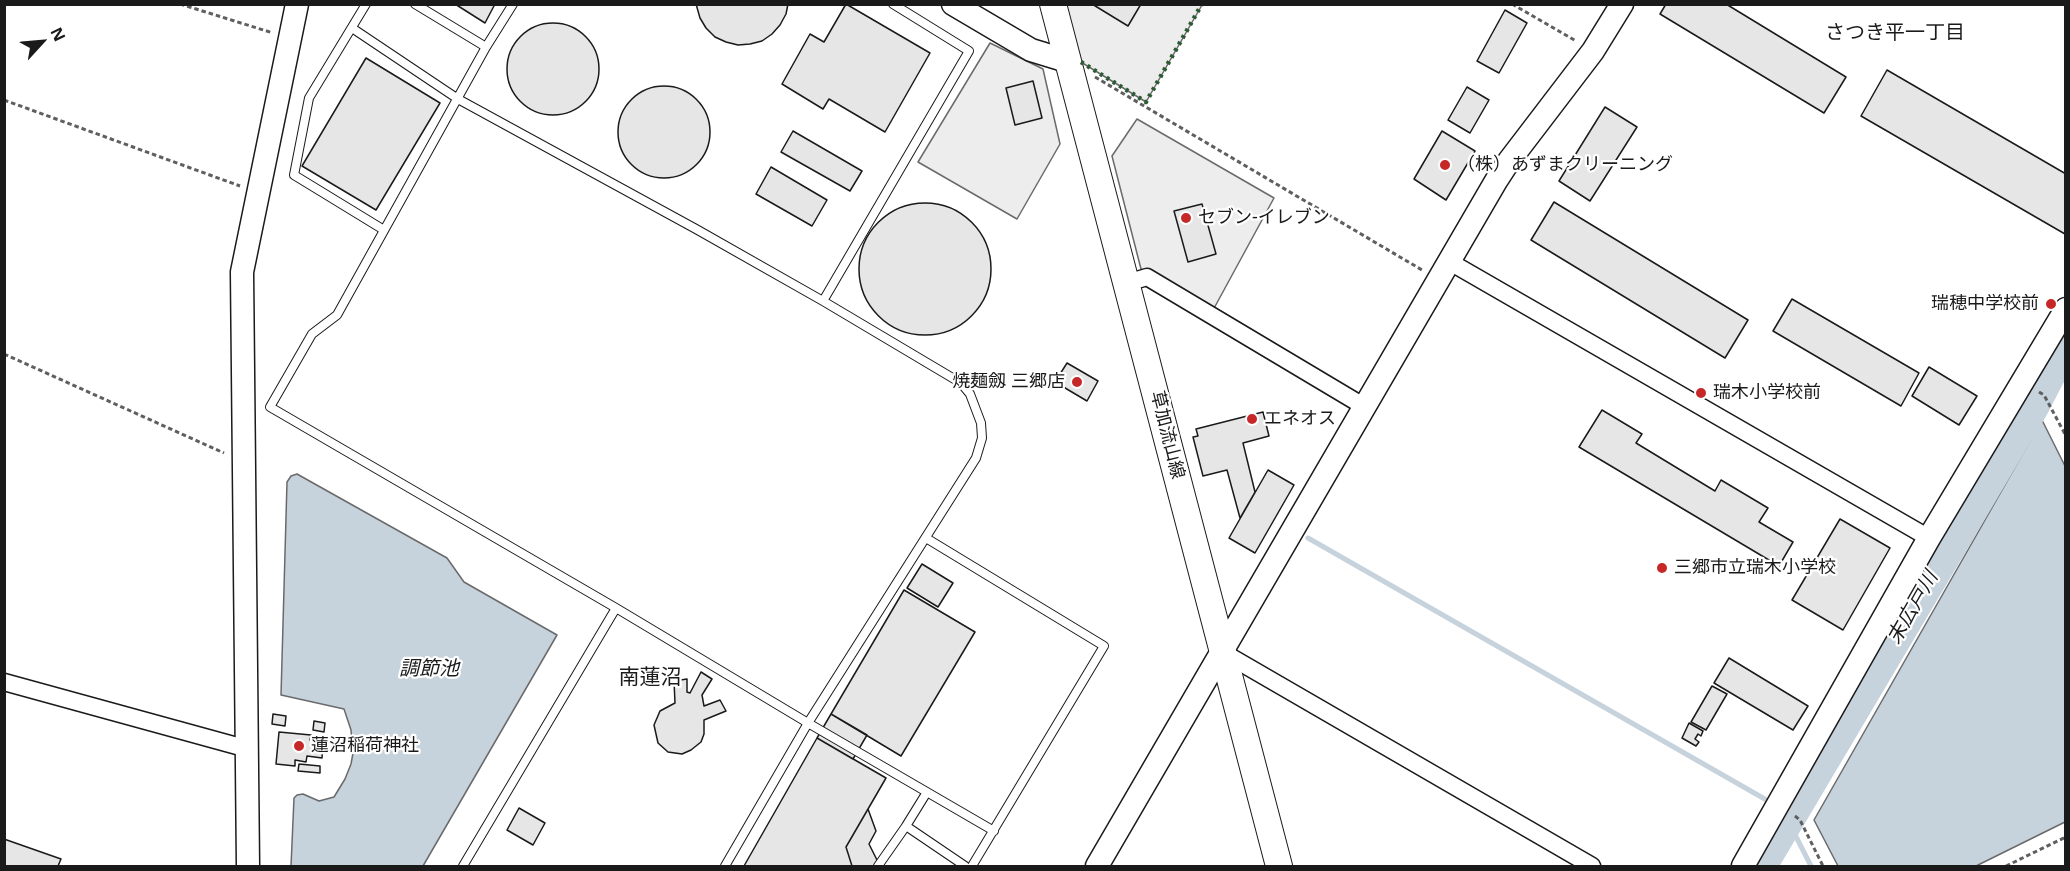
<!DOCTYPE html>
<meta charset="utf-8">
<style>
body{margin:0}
#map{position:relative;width:2070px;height:871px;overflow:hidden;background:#fff;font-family:"Noto Sans",sans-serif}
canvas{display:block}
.frame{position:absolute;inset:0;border:6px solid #1a1a1a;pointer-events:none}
.north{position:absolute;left:12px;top:12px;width:60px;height:60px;-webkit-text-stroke:4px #fff;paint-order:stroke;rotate:64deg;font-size:16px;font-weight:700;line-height:24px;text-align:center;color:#1a1a1a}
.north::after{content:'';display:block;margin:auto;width:21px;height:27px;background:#1a1a1a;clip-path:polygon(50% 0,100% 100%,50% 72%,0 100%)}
</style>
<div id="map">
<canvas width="2070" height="871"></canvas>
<div class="frame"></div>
<div class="north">N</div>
</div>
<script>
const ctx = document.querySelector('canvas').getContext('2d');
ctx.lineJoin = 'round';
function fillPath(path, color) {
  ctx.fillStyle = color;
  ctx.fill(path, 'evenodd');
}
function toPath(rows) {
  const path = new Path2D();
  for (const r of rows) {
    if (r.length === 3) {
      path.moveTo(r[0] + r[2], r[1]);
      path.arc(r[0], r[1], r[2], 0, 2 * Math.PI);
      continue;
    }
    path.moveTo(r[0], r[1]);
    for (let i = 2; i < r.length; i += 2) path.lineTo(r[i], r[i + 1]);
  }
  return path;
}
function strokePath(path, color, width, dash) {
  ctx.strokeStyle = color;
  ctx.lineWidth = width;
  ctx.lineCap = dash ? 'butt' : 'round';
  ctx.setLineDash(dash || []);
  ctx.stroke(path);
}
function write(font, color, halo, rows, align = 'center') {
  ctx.font = font + ' "Noto Sans","Noto Sans JP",sans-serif';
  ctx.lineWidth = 4.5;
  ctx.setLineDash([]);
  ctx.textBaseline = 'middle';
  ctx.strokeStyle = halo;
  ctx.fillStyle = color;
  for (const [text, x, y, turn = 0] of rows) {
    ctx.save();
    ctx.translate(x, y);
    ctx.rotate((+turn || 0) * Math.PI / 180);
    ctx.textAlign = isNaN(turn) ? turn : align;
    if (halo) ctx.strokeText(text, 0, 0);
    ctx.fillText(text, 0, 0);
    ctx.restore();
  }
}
const parking = toPath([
 [1062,5,1202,5,1146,102,1076,59,1062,5],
 [990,43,1043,69,1060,144,1017,219,918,162,990,43],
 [1137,119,1274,198,1212,312,1141,269,1112,156,1137,119]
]);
const water = toPath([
 [2042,420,2065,466,2065,822,1976,866,1838,866,1814,820,2042,420],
 [297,474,447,558,464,582,557,635,423,866,291,866,294,798,297,795,303,794,319,801,334,797,345,779,351,764,353,753,351,730,344,709,281,695,287,482,291,476,297,474]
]);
const stream = toPath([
 [1308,538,1770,802],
 [1788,821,1811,866]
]);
const river = toPath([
 [1761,866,2034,405,2049,376,2066,349]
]);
const building = toPath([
 [455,4,495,4,485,23,455,4],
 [696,4,788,4,786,14,780,25,772,34,762,41,750,44,738,45,726,42,715,37,706,28,700,18,696,4],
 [846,4,930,53,885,132,829,99,823,109,782,84,810,34,824,42,846,4],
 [1092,4,1141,4,1128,26,1092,4],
 [1666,4,1726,4,1846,77,1824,113,1660,14,1666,4],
 [1505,10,1527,23,1499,73,1477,61,1505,10],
 [553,69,46],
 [366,58,440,103,376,210,302,166,366,58],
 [1887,70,2066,174,2065,234,1861,116,1887,70],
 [1033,81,1042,118,1015,125,1006,88,1033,81],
 [664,132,46],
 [1467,87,1489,100,1470,133,1448,120,1467,87],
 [1605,107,1637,127,1590,201,1559,181,1605,107],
 [793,131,862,171,850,191,781,152,793,131],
 [1442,131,1475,151,1446,200,1414,179,1442,131],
 [771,167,827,200,812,226,756,194,771,167],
 [1554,202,1748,320,1725,358,1531,240,1554,202],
 [925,269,66],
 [1202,204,1216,254,1188,262,1174,211,1202,204],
 [1792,299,1919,373,1901,406,1773,331,1792,299],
 [1067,363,1098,381,1087,401,1055,382,1067,363],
 [1929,367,1977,396,1959,425,1912,396,1929,367],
 [1602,410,1642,434,1636,443,1715,491,1721,480,1768,508,1759,522,1793,542,1779,566,1579,447,1602,410],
 [1263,412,1269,436,1243,443,1255,492,1240,518,1227,470,1203,476,1193,437,1198,436,1196,429,1263,412],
 [1268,470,1294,485,1255,553,1229,538,1268,470],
 [1840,519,1890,548,1843,630,1792,600,1840,519],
 [922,564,953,583,938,607,907,588,922,564],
 [904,590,975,632,901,756,831,714,904,590],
 [1729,658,1808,706,1793,730,1714,683,1729,658],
 [701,672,712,679,702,695,704,706,720,700,726,711,704,720,704,734,701,742,691,750,682,754,668,752,658,743,654,725,660,711,675,703,674,681,687,679,687,692,690,693,701,672],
 [1712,686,1727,694,1706,730,1691,722,1712,686],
 [273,714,286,716,285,726,272,724,273,714],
 [831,714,867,735,853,759,817,738,831,714],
 [314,721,325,723,324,732,313,730,314,721],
 [1689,723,1703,731,1701,736,1698,734,1695,739,1699,742,1696,746,1682,738,1689,723],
 [279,732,311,735,310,740,323,742,322,758,307,756,306,762,295,760,295,766,276,764,279,732],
 [817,738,886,778,846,847,852,866,744,866,817,738],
 [299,764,320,766,320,773,298,771,299,764],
 [519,808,545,823,533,845,507,830,519,808],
 [868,809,876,831,869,844,880,866,852,866,846,847,868,809],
 [4,839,61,859,58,866,4,866,4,839]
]);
const path = toPath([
 [180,4,273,33],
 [1512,4,1576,41],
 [1095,77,1422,270],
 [4,100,240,186],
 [4,354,224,453],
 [2039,392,2044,395,2066,436],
 [1795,816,1800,820,1823,866],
 [2006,866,2066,837]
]);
const lane = toPath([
 [366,4,309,98,294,175,384,230],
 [415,4,486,47],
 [513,4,486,47,337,315,312,334,270,407,616,608,808,723,994,831],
 [352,28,458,99,696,229,823,301,961,383,970,394,981,423,982,438,976,458,808,723,725,866],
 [823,301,969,51,893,4],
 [926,538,1104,646,972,866],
 [906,826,927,792],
 [463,866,616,608],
 [878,866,906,826,965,866]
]);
const street = toPath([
 [1450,262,1929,538],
 [1127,283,1147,277,1365,407],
 [1224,653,1592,866],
 [4,682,248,749]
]);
const secondary = toPath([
 [953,4,1031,50,1067,61],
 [248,866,242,272,297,4],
 [1097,866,1496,181,1509,161,1593,51,1622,4],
 [1743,866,1929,538,2066,309]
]);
const primary = toPath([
 [1053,4,1279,866]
]);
const hedge = toPath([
 [1081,62,1146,102,1202,4]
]);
const markers = [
 [1445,165,6,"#c62828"],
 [1186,218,6,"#c62828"],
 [2051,304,6,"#c62828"],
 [1077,382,6,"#c62828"],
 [1701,393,6,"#c62828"],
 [1252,419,6,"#c62828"],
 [1662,568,6,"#c62828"],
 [299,746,6,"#c62828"]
];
const poiNames = [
 ["（株）あずまクリーニング",1457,165],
 ["セブン-イレブン",1198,218],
 ["瑞穂中学校前",2039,304,"right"],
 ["焼麺劔 三郷店",1065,382,"right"],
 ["瑞木小学校前",1713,393],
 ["エネオス",1264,419],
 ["三郷市立瑞木小学校",1674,568],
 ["蓮沼稲荷神社",311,746]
];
const streetNames = [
 ["草加流山線",1167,435,76]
];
const neighbourhoodNames = [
 ["さつき平一丁目",1895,33]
];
const waterNames = [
 ["末広戸川",1913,608,-60],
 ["調節池",429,669]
];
const quarterNames = [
 ["南蓮沼",650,678]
];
fillPath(parking, '#ededed');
strokePath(parking, '#6a6a6a', 1.5);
fillPath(water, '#c6d2dc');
strokePath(water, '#6a6a6a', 1.5);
strokePath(stream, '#c6d2dc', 5);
strokePath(river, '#c6d2dc', 32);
fillPath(building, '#e6e6e6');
strokePath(building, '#1a1a1a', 1.5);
strokePath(lane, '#1a1a1a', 10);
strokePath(street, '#1a1a1a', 19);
strokePath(secondary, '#1a1a1a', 25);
strokePath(primary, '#1a1a1a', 28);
strokePath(path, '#5f5f5f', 3, [4.5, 3]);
strokePath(lane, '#fff', 8);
strokePath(street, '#fff', 16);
strokePath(secondary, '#fff', 22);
strokePath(primary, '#fff', 26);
strokePath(hedge, '#2b5a34', 4.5, [3, 4.5]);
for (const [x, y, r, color] of markers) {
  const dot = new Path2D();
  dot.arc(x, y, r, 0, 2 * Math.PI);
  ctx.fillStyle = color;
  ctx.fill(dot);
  strokePath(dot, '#fff', 2);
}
write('18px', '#1a1a1a', '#fff', poiNames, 'left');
write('18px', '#1a1a1a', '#fff', streetNames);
write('20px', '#1a1a1a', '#fff', neighbourhoodNames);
write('italic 20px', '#1a1a1a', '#fff', waterNames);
write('21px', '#1a1a1a', '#fff', quarterNames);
</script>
